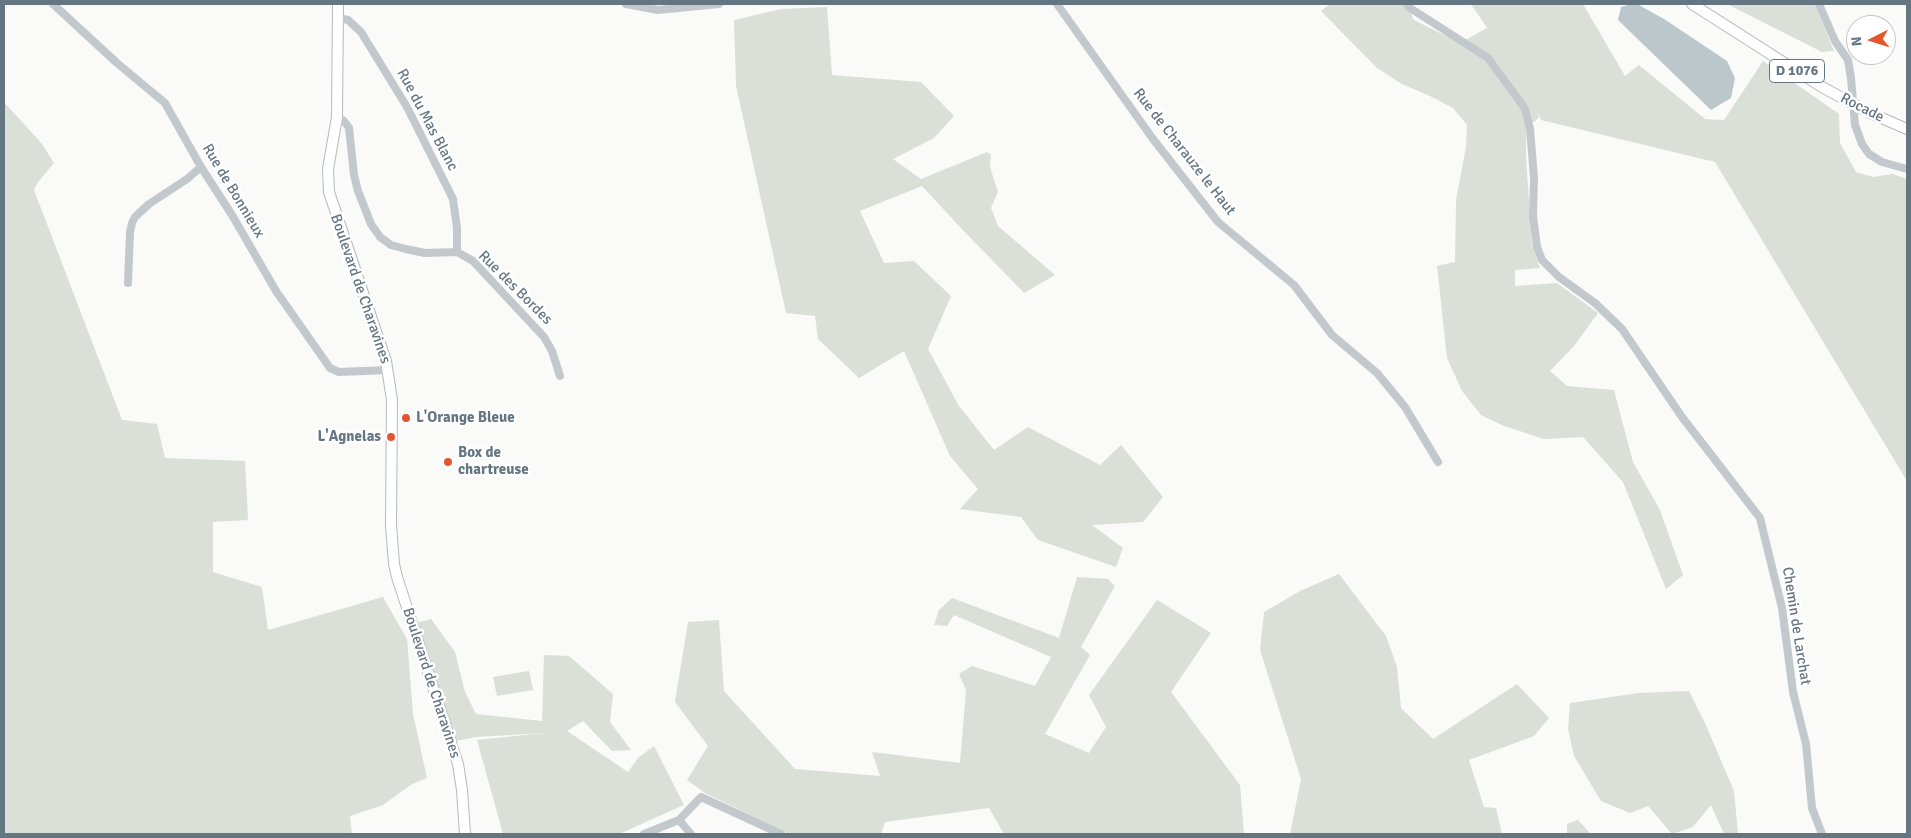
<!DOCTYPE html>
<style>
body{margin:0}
#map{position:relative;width:1911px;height:838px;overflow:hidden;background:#fafaf8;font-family:Signika,sans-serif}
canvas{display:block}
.frame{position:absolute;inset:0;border:5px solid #657683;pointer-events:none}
.north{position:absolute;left:1846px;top:15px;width:50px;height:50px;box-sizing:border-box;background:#fff;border:1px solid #c1c8cd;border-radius:50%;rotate:265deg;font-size:14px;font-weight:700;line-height:20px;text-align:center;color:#657683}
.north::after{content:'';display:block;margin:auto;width:18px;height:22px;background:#e4572e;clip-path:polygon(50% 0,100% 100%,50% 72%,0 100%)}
</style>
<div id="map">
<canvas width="1911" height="838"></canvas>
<div class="frame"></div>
<div class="north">N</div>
</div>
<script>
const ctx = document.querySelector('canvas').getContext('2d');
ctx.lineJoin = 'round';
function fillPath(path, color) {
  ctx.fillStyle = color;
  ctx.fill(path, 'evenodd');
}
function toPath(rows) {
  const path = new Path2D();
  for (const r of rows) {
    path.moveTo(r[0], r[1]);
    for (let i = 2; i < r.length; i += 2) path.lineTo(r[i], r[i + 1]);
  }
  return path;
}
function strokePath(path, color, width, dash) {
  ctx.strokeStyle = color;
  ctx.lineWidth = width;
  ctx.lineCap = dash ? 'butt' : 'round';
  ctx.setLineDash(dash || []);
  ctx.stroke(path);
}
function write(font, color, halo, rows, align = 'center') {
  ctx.font = font + ' Signika,sans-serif';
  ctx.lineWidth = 5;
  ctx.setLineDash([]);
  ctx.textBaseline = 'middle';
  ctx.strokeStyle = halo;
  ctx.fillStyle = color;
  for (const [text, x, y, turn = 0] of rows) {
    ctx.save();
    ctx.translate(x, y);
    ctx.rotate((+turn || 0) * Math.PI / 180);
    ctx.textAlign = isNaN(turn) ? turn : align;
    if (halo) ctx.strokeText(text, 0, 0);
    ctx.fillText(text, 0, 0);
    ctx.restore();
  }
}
const green = toPath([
 [1330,4,1407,4,1414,20,1450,38,1467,39,1487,28,1471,4,1583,4,1625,76,1639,65,1705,119,1724,120,1763,61,1839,114,1840,143,1856,172,1873,177,1893,174,1907,179,1907,481,1715,162,1541,120,1538,112,1539,118,1526,128,1526,156,1532,245,1540,268,1515,270,1515,286,1557,283,1598,313,1574,346,1550,371,1567,386,1614,390,1633,462,1660,510,1683,575,1666,589,1623,482,1583,437,1544,439,1504,426,1481,415,1462,391,1447,358,1437,266,1455,262,1456,200,1466,147,1467,125,1453,108,1430,96,1402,84,1377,68,1321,11],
 [1727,4,1815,4,1834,51,1822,52],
 [827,7,832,75,921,82,954,116,934,138,893,159,921,179,987,152,991,155,990,167,998,192,991,208,998,226,1055,275,1024,293,959,226,922,186,860,211,884,263,914,261,951,296,928,349,959,406,994,450,1028,427,1100,465,1121,445,1163,497,1143,522,1092,525,1123,548,1116,567,1038,540,1021,517,960,509,978,489,950,456,904,351,859,378,818,339,815,316,786,313,736,86,734,20,781,9],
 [4,102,42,144,54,163,38,182,34,190,122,420,157,424,165,458,245,461,248,520,213,522,213,572,262,587,268,630,383,597,407,639,413,714,427,778,412,784,383,805,350,816,352,834,4,834],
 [1339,574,1386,636,1397,667,1401,708,1433,739,1517,684,1549,718,1534,736,1469,760,1484,807,1496,808,1502,834,1290,834,1301,779,1260,650,1264,612,1300,591],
 [1077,577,1108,579,1115,586,1081,647,1090,655,1045,734,1089,753,1106,727,1089,695,1157,600,1211,633,1171,692,1240,785,1244,834,1004,834,989,808,885,822,881,834,789,834,705,793,687,780,708,746,675,702,688,622,719,620,724,691,795,769,880,776,872,752,960,763,966,690,959,674,972,666,1035,686,1051,657,954,615,947,626,934,625,939,610,952,598,1059,638],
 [431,619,455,652,465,692,476,714,542,721,544,655,569,656,613,694,610,722,631,750,612,751,583,721,567,731,628,772,638,758,654,746,684,805,619,834,503,834,477,740,544,733,476,737,456,741,413,624],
 [529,671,533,690,497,696,493,677],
 [1689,691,1705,723,1734,791,1738,834,1724,834,1711,805,1693,827,1672,834,1648,806,1630,813,1601,801,1574,756,1568,729,1570,703,1639,693],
 [1578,820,1589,832,1590,834,1567,834,1567,824]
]);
const water = toPath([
 [1632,4,1637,4,1664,19,1727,61,1735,78,1731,98,1711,110,1618,20,1621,7]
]);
const minor = toPath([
 [53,4,117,63,165,103,201,167,232,215,276,291,330,368,339,372,388,370],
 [626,4,658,10,719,4],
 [1057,4,1153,139,1218,222,1294,285,1332,335,1377,373,1405,407,1438,462],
 [1407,4,1410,8,1488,58,1521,103,1525,109,1530,129,1534,178,1533,216,1537,247,1542,260,1559,277,1595,303,1622,329,1682,417,1760,518,1782,608,1793,692,1806,744,1812,808,1822,834],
 [1819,4,1835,41,1848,60,1851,78],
 [338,18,348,20,361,32,407,107,453,199,457,228,457,252],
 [337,117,344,121,349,128,354,175,358,191,371,224,380,237,391,245,406,249,425,253,457,252,473,261,544,337,552,351,560,376],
 [1855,125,1862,144,1869,154,1882,162,1907,169],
 [128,283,130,232,132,223,135,217,149,204,187,179,201,167],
 [679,820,691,834],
 [644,834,679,820,701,797,781,834]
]);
const major = toPath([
 [338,4,337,117,328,169,329,192,386,361,392,400,391,525,394,564,397,577,458,764,462,790,465,834],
 [1692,4,1822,87,1870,113,1907,129]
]);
const minorBridge = toPath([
 [1851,78,1855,125]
]);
const markers = [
 [406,418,5,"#e4572e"],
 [391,437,5,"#e4572e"],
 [448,462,5,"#e4572e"]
];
const shields = [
 [1797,71,55]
];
const shieldNames = [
 ["D 1076",1797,71]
];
const streetNames = [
 ["Rocade",1862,108,27],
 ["Rue du Mas Blanc",427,120,62],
 ["Rue de Charauze le Haut",1184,152,52],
 ["Rue de Bonnieux",233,191,59],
 ["Rue des Bordes",515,288,45],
 ["Boulevard de Charavines",360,289,71],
 ["Chemin de Larchat",1796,626,81],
 ["Boulevard de Charavines",431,683,72]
];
const poiNames = [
 ["L'Orange Bleue",416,418],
 ["L'Agnelas",381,437,"right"],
 ["Box de",458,453],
 ["chartreuse",458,470]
];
fillPath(green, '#dadfd7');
fillPath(water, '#bbc7cb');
strokePath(major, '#b5babe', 12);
strokePath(minor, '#c3c8cc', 8);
strokePath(major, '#fff', 10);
strokePath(minorBridge, '#c3c8cc', 8);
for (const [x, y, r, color] of markers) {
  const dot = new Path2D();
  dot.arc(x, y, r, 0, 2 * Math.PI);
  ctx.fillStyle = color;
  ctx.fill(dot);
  strokePath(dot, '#fff', 2);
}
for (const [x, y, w] of shields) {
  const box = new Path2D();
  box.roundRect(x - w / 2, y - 11.5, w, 23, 4);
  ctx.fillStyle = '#fff';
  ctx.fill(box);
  strokePath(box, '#657683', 1);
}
write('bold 14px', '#657683', null, shieldNames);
write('15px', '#657683', '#fff', streetNames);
write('bold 15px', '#657683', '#fff', poiNames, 'left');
</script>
